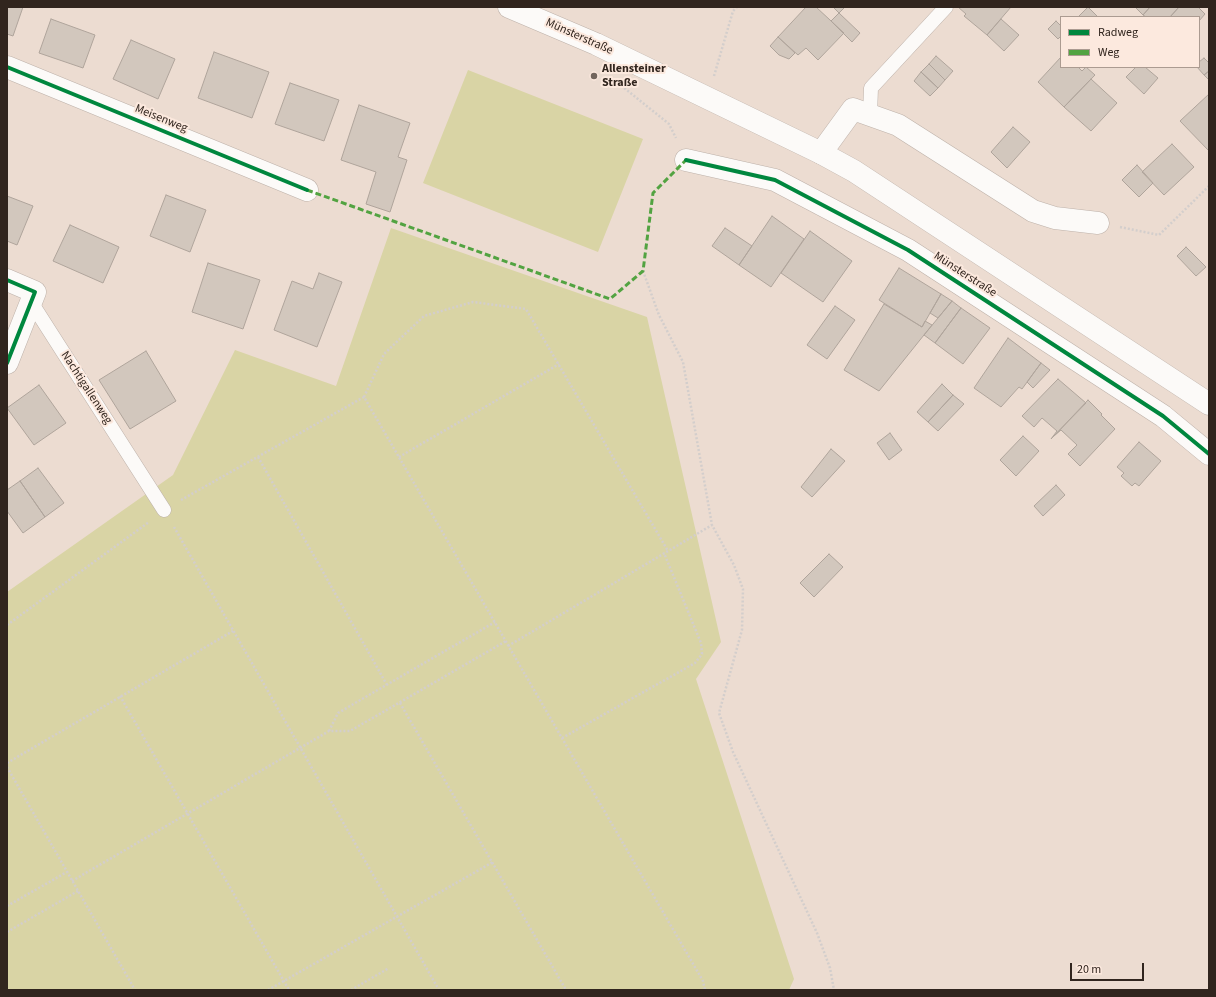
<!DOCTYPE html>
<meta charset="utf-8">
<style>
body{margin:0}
#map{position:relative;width:1216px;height:997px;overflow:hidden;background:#ecdcd1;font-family:"Source Sans 3",sans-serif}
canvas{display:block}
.frame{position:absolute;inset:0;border:8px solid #31251e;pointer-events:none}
.legend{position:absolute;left:1060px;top:16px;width:140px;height:52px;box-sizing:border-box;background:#fce9de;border:1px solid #ab9b91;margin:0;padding:5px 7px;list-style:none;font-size:12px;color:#31251e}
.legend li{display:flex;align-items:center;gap:8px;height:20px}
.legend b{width:20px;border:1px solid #ab9b91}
.scale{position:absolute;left:1070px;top:963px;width:74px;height:18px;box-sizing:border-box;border:2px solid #31251e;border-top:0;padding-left:5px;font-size:12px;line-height:14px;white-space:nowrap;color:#31251e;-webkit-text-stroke:3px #fce9de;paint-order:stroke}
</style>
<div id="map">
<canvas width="1216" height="997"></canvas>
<div class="frame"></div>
<ul class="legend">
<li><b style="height:5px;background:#00873e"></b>Radweg</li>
<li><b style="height:5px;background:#52a341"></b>Weg</li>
</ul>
<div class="scale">20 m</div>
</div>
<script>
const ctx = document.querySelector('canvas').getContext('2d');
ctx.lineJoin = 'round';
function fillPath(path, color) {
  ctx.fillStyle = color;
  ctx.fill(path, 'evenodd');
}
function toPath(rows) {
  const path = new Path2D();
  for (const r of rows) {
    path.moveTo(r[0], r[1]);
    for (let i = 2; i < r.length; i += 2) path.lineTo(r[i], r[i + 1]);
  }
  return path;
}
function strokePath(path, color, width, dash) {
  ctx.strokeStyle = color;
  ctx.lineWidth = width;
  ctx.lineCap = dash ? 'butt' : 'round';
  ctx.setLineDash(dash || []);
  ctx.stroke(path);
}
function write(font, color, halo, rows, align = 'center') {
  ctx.font = font + ' "Source Sans 3",sans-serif';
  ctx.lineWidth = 4;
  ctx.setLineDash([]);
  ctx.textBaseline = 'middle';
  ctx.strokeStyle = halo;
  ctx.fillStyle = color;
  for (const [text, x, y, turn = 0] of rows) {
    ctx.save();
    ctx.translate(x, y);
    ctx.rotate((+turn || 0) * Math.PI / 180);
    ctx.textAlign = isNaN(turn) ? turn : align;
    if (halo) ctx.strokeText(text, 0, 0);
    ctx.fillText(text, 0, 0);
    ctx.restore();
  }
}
const green = toPath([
 [468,70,643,139,598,252,423,183],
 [391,228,647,317,721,642,696,679,794,979,789,990,7,990,7,592,173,475,235,350,336,386]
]);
const building = toPath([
 [7,7,23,7,13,36,7,34,7,7],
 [806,7,816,7,844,33,818,60,806,48,798,55,778,37,806,7],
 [833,7,845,7,839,13,833,7],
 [958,7,1011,7,987,35,964,16,966,14,958,7],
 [1088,7,1098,17,1078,17,1088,7],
 [1135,7,1150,7,1143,15,1135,7],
 [1150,7,1179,7,1170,17,1146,17,1143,15,1150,7],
 [1179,7,1198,7,1205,14,1199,21,1199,17,1170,17,1179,7],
 [839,13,860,33,852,42,831,21,839,13],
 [51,19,95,35,83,68,39,53,51,19],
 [1001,19,1019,35,1004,51,987,35,1001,19],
 [1056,21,1061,26,1061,36,1058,39,1048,29,1056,21],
 [778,37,795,53,789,59,779,55,770,46,778,37],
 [131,40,175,59,158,99,113,79,131,40],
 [214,52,269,72,252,118,198,98,214,52],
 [936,56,953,71,945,80,929,64,936,56],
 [1061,57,1061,67,1078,67,1082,71,1086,67,1095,75,1064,107,1038,82,1061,57],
 [1204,58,1209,63,1209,71,1204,75,1197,67,1199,67,1199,62,1204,58],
 [929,64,945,80,938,88,921,72,929,64],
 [1136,67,1145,67,1158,78,1144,94,1126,77,1136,67],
 [1209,71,1209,80,1204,75,1209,71],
 [921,72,938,88,930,96,914,81,921,72],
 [1091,79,1117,103,1091,131,1064,107,1091,79],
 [290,83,339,100,324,141,275,124,290,83],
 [1209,94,1209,151,1180,121,1209,94],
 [359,105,410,123,398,157,407,160,390,212,366,204,376,172,341,160,359,105],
 [1013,127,1030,142,1007,168,991,152,1013,127],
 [1172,144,1194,167,1164,195,1142,172,1172,144],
 [1137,165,1153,183,1139,197,1122,180,1137,165],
 [166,195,206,210,190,252,150,236,166,195],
 [7,196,33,206,17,245,7,241,7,196],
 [772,216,804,239,771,287,739,265,772,216],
 [70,225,119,247,103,283,53,261,70,225],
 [725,228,752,246,739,265,712,246,725,228],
 [810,231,852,261,823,302,781,273,810,231],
 [1186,247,1206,267,1196,276,1177,256,1186,247],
 [208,263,260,280,243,329,192,312,208,263],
 [899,268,941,294,922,327,879,300,899,268],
 [319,273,342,282,317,347,274,330,292,281,313,289,319,273],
 [941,294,952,301,938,318,930,313,941,294],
 [952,301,961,308,935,343,924,335,952,301],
 [884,304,922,327,925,321,932,325,879,391,844,370,884,304],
 [835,306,855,320,827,359,807,345,835,306],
 [961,308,990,328,963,364,935,343,961,308],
 [1008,338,1041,363,1022,389,1019,387,1001,407,974,388,1008,338],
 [146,351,176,401,130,429,99,380,146,351],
 [1041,363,1050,370,1033,388,1027,382,1041,363],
 [1058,379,1086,403,1051,439,1057,431,1042,418,1034,427,1022,416,1058,379],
 [942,384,953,395,928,422,917,412,942,384],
 [39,385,66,423,34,445,7,408,39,385],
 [953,395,964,404,938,431,928,422,953,395],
 [1088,400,1102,414,1101,415,1115,429,1080,466,1068,454,1077,445,1061,430,1054,436,1088,400],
 [890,433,902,450,889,460,877,443,890,433],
 [1023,436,1039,451,1016,476,1000,460,1023,436],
 [1139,442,1161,461,1139,486,1135,483,1132,486,1121,476,1124,473,1117,467,1139,442],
 [831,449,845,461,812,497,801,487,831,449],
 [38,468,64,503,45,517,20,481,38,468],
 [20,481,45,517,23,533,7,511,7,490,20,481],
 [1056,485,1065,495,1043,516,1034,506,1056,485],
 [829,554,843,567,814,597,800,583,829,554]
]);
const path = toPath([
 [714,76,733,11,737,7],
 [618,83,669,124,676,138],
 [1120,227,1159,235,1209,186],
 [643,271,659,315,683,362,712,525,734,565,743,589,742,630,719,713,733,752,817,933,830,968,834,990],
 [364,397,384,354,424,316,473,302,526,309,668,551],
 [258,457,387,685],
 [399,457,559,364],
 [181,500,364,397,703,981,705,990],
 [174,527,439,990],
 [7,625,149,522],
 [508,646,712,525],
 [120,696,289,990],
 [400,703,566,990],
 [329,731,338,713,495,622],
 [562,738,695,663,702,654,701,643,664,553],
 [7,763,233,631],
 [7,767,135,990],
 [72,881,329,731,350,731,506,641],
 [7,906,67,872],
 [7,932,78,891],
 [268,990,493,862],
 [351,990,389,968]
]);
const lane = toPath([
 [870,115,871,88,946,7],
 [31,302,164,510]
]);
const street = toPath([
 [7,67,307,190],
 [821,153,853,109,898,125,1033,211,1055,218,1098,223],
 [686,160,775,180,908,250,1163,416,1209,454],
 [7,280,35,292,7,363]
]);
const primary = toPath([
 [509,7,596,44,821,153,854,171,1209,404]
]);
const quiet = toPath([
 [307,190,610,299,643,271,653,193,686,160]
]);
const cycleway = toPath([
 [7,67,307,190],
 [686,160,775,180,908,250,1163,416,1209,454],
 [7,280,35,292,7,363]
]);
const markers = [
 [594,76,4,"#72655d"]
];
const streetNames = [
 ["Münsterstraße",579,37,24],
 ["Meisenweg",161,119,22],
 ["Münsterstraße",965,275,33],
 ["Nachtigallenweg",86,388,57]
];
const poiNames = [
 ["Allensteiner",602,69],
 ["Straße",602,83]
];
fillPath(green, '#d9d4a5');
fillPath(building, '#d2c7bd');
strokePath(building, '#afa49b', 1);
strokePath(lane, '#bdb1a9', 15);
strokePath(street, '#bdb1a9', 23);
strokePath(primary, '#bdb1a9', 23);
strokePath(path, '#d3cecc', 2.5, [2, 2]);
strokePath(lane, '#fcfaf8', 14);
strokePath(street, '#fcfaf8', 22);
strokePath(primary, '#fcfaf8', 22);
strokePath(quiet, '#52a341', 3, [6, 3]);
strokePath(cycleway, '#00873e', 4);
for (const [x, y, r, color] of markers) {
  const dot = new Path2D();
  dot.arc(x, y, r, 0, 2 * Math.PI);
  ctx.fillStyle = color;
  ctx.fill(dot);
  strokePath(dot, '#fce9de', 1.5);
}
write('12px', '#31251e', '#fce9de', streetNames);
write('bold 12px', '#31251e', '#fce9de', poiNames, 'left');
</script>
